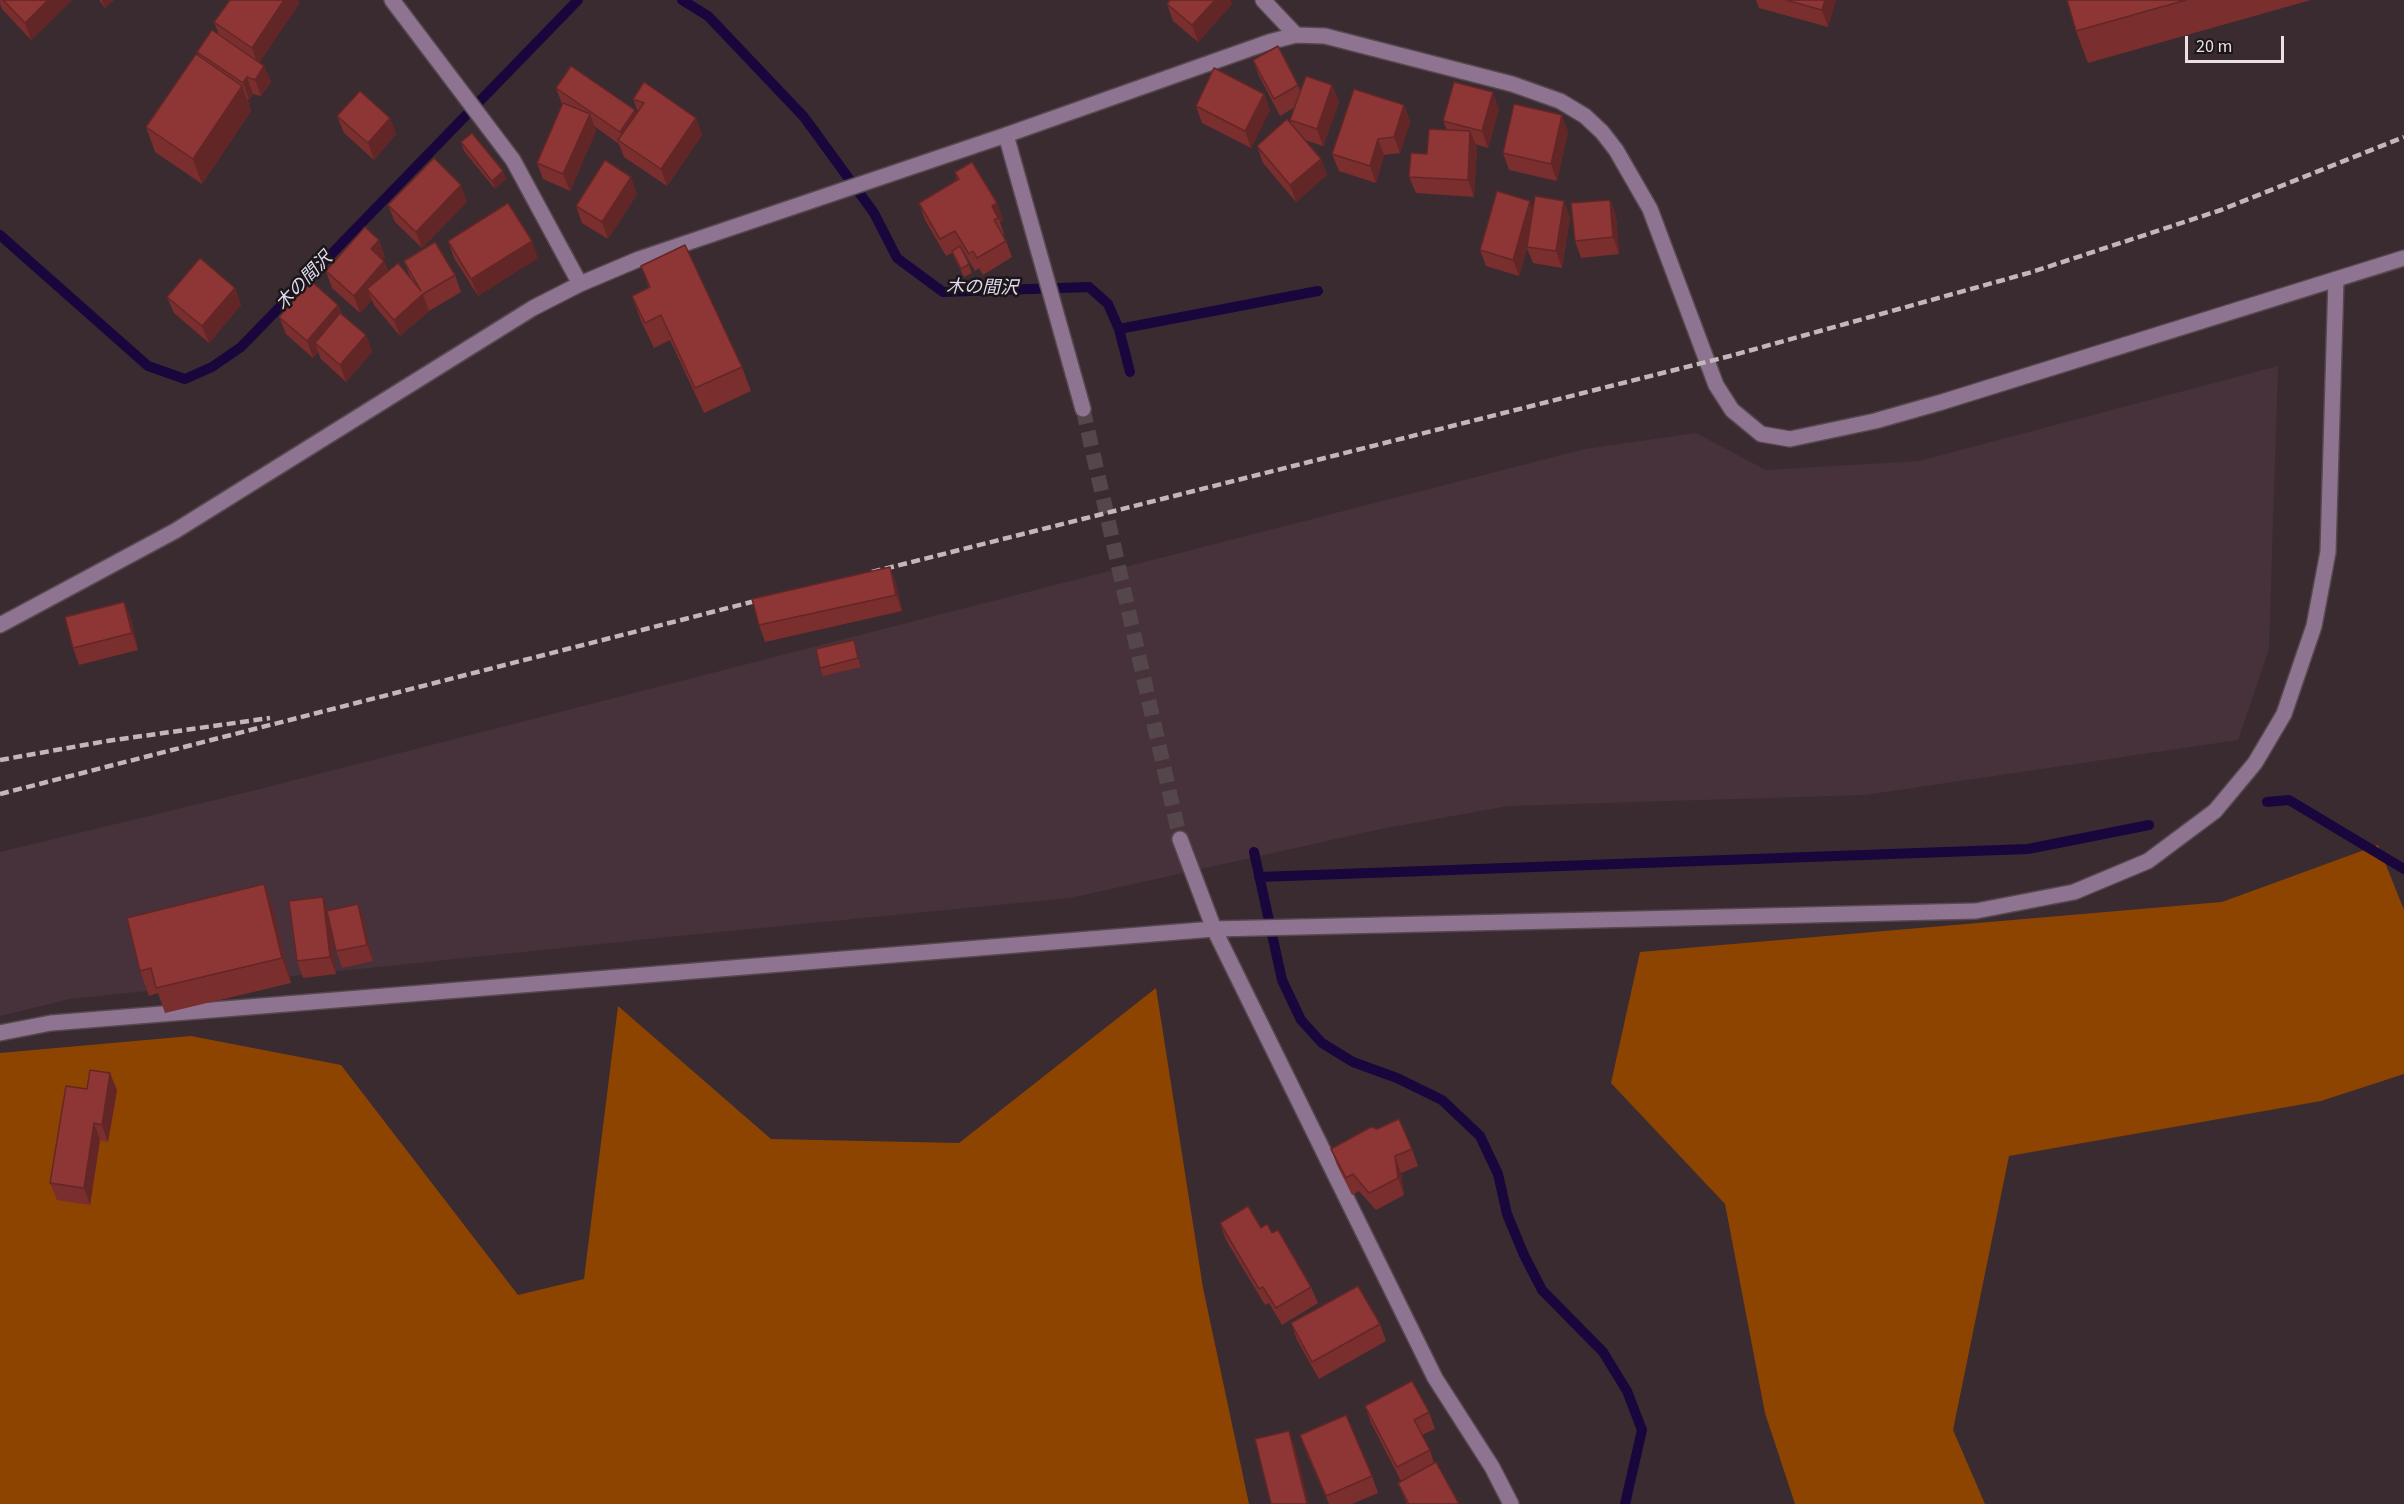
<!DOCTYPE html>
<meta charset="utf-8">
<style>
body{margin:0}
#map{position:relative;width:2404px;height:1504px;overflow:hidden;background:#3a2b31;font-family:"Source Sans 3",sans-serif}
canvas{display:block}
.scale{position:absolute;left:2185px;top:36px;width:99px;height:27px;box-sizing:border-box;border:3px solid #ebe1e5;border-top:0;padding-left:8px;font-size:18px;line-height:21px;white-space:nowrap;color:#ebe1e5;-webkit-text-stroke:4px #1d1618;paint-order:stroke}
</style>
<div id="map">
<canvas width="2404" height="1504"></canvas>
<div class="scale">20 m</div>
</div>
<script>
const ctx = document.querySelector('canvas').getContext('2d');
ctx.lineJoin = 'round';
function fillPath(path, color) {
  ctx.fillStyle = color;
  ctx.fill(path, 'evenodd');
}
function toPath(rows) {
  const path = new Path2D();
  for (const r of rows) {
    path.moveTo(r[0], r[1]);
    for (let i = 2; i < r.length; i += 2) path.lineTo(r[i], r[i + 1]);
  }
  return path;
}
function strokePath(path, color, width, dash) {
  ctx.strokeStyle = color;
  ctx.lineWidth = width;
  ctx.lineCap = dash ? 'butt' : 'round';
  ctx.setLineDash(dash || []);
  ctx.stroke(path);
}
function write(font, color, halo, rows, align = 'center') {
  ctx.font = font + ' "Source Sans 3","Noto Sans JP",sans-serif';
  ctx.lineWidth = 5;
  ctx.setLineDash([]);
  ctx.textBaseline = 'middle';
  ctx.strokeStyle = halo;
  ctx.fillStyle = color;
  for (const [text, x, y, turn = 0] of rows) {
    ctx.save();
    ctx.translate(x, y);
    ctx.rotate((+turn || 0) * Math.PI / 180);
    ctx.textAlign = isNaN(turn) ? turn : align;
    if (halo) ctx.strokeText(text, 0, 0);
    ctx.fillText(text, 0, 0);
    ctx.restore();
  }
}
const built = toPath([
 [2278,366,2269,649,2238,740,1865,795,1508,806,1381,829,1070,898,668,937,70,999,0,1016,0,852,252,791,1585,449,1696,433,1766,470,1919,461]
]);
const forest = toPath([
 [2378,845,2404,910,2404,1074,2321,1101,2009,1156,1953,1430,1985,1504,1795,1504,1765,1413,1725,1204,1611,1083,1640,952,2222,902],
 [1156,988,1203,1288,1249,1504,0,1504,0,1053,191,1036,341,1065,518,1295,584,1279,618,1006,771,1139,959,1143]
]);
const stream = toPath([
 [682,0,708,16,804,117,874,213,897,258,943,292,1089,287,1108,304,1119,329,1318,291],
 [0,235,148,366,185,379,212,367,241,347,578,0],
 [1119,329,1130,372],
 [2267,802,2289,800,2404,869],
 [1254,852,1282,980,1301,1020,1322,1043,1353,1062,1397,1078,1442,1100,1480,1136,1498,1174,1507,1214,1524,1255,1542,1290,1603,1352,1627,1391,1642,1430,1625,1504],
 [1259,877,2028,849,2149,825]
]);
const minorTunnel = toPath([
 [1083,409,1180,839]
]);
const minor = toPath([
 [392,0,513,160,580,284],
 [1263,0,1296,35],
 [1006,135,1083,409],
 [0,625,175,531,533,308,580,284,639,259,1006,135,1269,42,1296,35,1325,36,1512,84,1560,101,1585,116,1602,132,1616,150,1650,209,1716,385,1732,410,1761,434,1790,439,1875,421,1942,402,2404,258],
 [1180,839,1214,929,1435,1378,1492,1467,1511,1504],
 [0,1033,51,1023,1214,929,1976,911,2074,892,2148,861,2215,811,2255,763,2284,714,2314,626,2328,552,2336,279]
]);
const rail = toPath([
 [872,572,1730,356,2032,272,2221,210,2404,137],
 [0,760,107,741,270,718],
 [0,794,767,598]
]);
const wall = toPath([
 [0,0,72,0,31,40,2,9,0,3],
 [99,0,114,0,105,8],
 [230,0,298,0,299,4,259,62,264,66,271,82,261,96,253,94,249,100,247,98,251,111,202,184,155,152,146,127,199,57,197,52,219,35,214,22],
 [1756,0,1836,0,1828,27,1759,8],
 [2067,0,2311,0,2088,63,2076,31],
 [1167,4,1232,4,1198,42,1173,21],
 [1253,60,1298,85,1300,91,1332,85,1339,102,1323,146,1305,140,1321,159,1327,175,1296,202,1263,163,1257,146,1291,124,1290,120,1295,107,1280,116,1259,76],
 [556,88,635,110,636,114,638,112,633,99,696,118,702,135,667,186,624,157,619,144,594,126,596,131,570,191,543,179,537,163,562,104],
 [1264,94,1270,110,1251,148,1202,123,1196,106],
 [1404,105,1410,122,1400,153,1384,155,1376,183,1339,171,1332,154],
 [1499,109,1488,148,1475,144,1477,148,1474,197,1416,193,1409,177,1447,130,1443,121],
 [337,116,390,118,396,134,374,160,344,133],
 [1568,132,1557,181,1509,170,1503,153],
 [461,142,506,179,495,189,464,151],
 [955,172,997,203,1003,220,1000,222,1004,234,1003,235,1006,241,1012,257,983,275,979,268,975,271,961,247,972,273,964,277,952,253,946,256,925,220,919,203,957,180],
 [637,194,608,239,582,223,576,206],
 [1610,200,1616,216,1619,254,1581,258,1575,241],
 [467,202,422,248,395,222,388,205],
 [1533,208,1570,217,1562,268,1533,263,1527,248,1519,276,1486,266,1480,250],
 [379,240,385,257,382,259,384,261,388,271,411,279,404,261,455,275,461,292,429,311,400,336,374,305,372,300,360,313,332,288,326,271],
 [448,241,538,258,478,296,454,258],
 [641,266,742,367,751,391,704,413,670,340,654,348,641,321,632,296,649,288],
 [235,288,241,305,209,343,174,313,167,297],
 [338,305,342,314,366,335,372,352,346,382,321,359,318,352,313,358,286,334,279,317],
 [890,567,896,584,902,611,765,642,759,625],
 [124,602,131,619,138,650,79,665,73,648],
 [854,640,861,667,823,676,820,668],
 [264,884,273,908,291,983,165,1013,158,993,149,996,140,971],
 [358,904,364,921,373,961,342,968,336,951,330,925,336,974,303,978,297,961,328,910],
 [87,1089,117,1090,108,1142,100,1140,90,1205,57,1200,50,1183],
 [1331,1149,1412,1149,1418,1166,1401,1173,1404,1195,1376,1210,1359,1191,1352,1195,1337,1165],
 [1220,1223,1261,1228,1272,1233,1311,1287,1318,1303,1282,1325,1269,1303,1265,1305,1226,1240],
 [1291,1323,1380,1324,1386,1341,1319,1379,1297,1340],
 [1365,1406,1429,1412,1435,1429,1422,1435,1430,1450,1434,1463,1459,1504,1407,1504,1398,1483,1401,1481,1371,1423],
 [1300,1435,1372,1476,1378,1493,1352,1504,1329,1504,1306,1452]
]);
const shadedWall = toPath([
 [48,0,72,0,31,40,25,23],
 [102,0,114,0,105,8],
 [284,0,298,0,299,4,258,65,252,48],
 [1215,0,1231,0,1232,4,1198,42,1192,25],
 [1825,0,1836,0,1828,27,1822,10],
 [264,66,271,82,261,96,255,80],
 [247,77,253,94,249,100,243,83],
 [1332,85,1339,102,1323,146,1317,129],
 [242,86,251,111,202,184,193,159],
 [1493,92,1499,109,1488,148,1482,131],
 [1264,94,1270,110,1251,148,1245,131],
 [1404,105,1410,122,1400,153,1394,137],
 [635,110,641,127,625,145,620,132],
 [590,114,596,131,570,191,563,174],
 [1562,115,1568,132,1557,181,1551,164],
 [390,118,396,134,374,160,368,143],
 [696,118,702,135,667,186,661,169],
 [1470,131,1477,148,1474,197,1468,180],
 [1378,139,1384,155,1376,183,1370,166],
 [1321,159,1327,175,1296,202,1290,185],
 [503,171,506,179,495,189,492,181],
 [631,177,637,194,608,239,602,222],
 [461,185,467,202,422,248,416,232],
 [1610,200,1616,216,1619,254,1613,237],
 [1530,201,1536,218,1527,247,1527,248,1519,276,1513,260],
 [1564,201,1570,217,1562,268,1556,251],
 [997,203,1003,220,1000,222,992,206],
 [379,240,385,257,377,265,371,249],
 [532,241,538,258,478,296,471,279],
 [384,261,391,278,367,289,372,300,360,313,354,296],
 [235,288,241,305,209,343,202,326],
 [423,294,429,311,400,336,394,320],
 [338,305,344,322,315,343,318,352,313,358,307,341],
 [366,335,372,352,346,382,340,365],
 [890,567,896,584,902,611,896,595],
 [124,602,131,619,138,650,132,633],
 [854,640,857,648,861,667,858,658],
 [264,884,273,908,291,983,282,958],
 [323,897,329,913,336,974,330,957],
 [358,904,364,921,373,961,367,945],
 [110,1073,117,1090,108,1142,102,1125],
 [94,1123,100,1140,90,1205,84,1188],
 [1395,1156,1401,1173,1404,1195,1398,1178],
 [1289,1431,1295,1448,1309,1504,1307,1504]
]);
const building = toPath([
 [3,0,48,0,25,23,3,0],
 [230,0,284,0,252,48,214,22,230,0],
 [1170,0,1215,0,1192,25,1167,4,1170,0],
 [1786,0,1825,0,1822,10,1786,0],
 [2067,0,2186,0,2076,31,2067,0],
 [212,30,264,66,255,80,247,77,243,83,197,52,212,30],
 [1278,46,1298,85,1274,99,1253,60,1278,46],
 [196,54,242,86,193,159,146,127,196,54],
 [571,66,635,110,620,132,556,88,571,66],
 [1214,68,1264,94,1245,131,1196,106,1214,68],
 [1306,76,1332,85,1317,129,1290,120,1306,76],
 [644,82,696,118,661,169,618,140,644,103,633,99,644,82],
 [1454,82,1493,92,1482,131,1443,121,1454,82],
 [1354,89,1404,105,1394,137,1378,139,1370,166,1332,154,1354,89],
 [360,91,390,118,368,143,337,116,360,91],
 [563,103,590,114,563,174,537,163,563,103],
 [1514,104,1562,115,1551,164,1503,153,1514,104],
 [1287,119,1321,159,1290,185,1257,146,1287,119],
 [1429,129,1470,131,1468,180,1409,177,1411,153,1427,154,1429,129],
 [472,133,503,171,492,181,461,142,472,133],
 [434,158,461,185,416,232,388,205,434,158],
 [605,160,631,177,602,222,576,206,605,160],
 [972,162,997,203,992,206,998,218,994,220,1006,241,977,258,973,251,969,254,955,231,940,239,919,203,959,179,955,172,972,162],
 [1497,191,1530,201,1513,260,1480,250,1497,191],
 [1535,196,1564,201,1556,251,1527,247,1535,196],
 [1610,200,1613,237,1575,241,1571,203,1610,200],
 [508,203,532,241,471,279,448,241,508,203],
 [365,227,379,240,371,249,384,261,354,296,326,271,365,227],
 [435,242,455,275,423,294,394,320,367,289,398,263,421,291,404,261,435,242],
 [685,245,742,367,695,388,661,315,645,323,632,296,650,287,641,266,685,245],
 [960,246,969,264,961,269,952,251,960,246],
 [200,258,235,288,202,326,167,297,200,258],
 [311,281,338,305,307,341,279,317,311,281],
 [340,313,366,335,340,365,315,343,340,313],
 [890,567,896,595,759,625,752,599,890,567],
 [124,602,132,633,73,648,65,617,124,602],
 [854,640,858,658,820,668,816,649,854,640],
 [264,884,282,958,156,988,151,968,140,971,127,918,264,884],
 [323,897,330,957,297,961,289,901,323,897],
 [358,904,367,945,336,951,327,911,358,904],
 [90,1070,110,1073,102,1125,94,1123,84,1188,50,1183,66,1086,87,1089,90,1070],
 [1399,1119,1412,1149,1395,1156,1398,1178,1369,1193,1353,1174,1346,1178,1331,1149,1371,1127,1377,1129,1399,1119],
 [1248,1206,1261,1228,1267,1224,1272,1233,1278,1230,1311,1287,1276,1308,1263,1287,1259,1289,1220,1223,1248,1206],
 [1358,1286,1380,1324,1312,1362,1291,1323,1358,1286],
 [1412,1381,1429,1412,1414,1420,1430,1450,1397,1467,1365,1406,1412,1381],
 [1346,1415,1372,1476,1326,1496,1300,1435,1346,1415],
 [1289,1431,1307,1504,1271,1504,1255,1439,1289,1431],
 [1436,1462,1459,1504,1409,1504,1398,1483,1436,1462]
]);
const waterNames = [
 ["木の間沢",305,282,-46],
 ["木の間沢",982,289,1]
];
fillPath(built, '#47313a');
fillPath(forest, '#8d4400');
strokePath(stream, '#19063c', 10);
strokePath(minorTunnel, '#55464c', 15, [15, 8]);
strokePath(minor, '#56484e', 18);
strokePath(minor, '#8f7492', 15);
strokePath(rail, '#c2b7bb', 4.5, [9, 4.5]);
fillPath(wall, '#7a2e2e');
fillPath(shadedWall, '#632626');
fillPath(building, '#8e3636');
strokePath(building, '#632626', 1.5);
write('italic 18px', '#dfdcf2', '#1d1618', waterNames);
</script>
